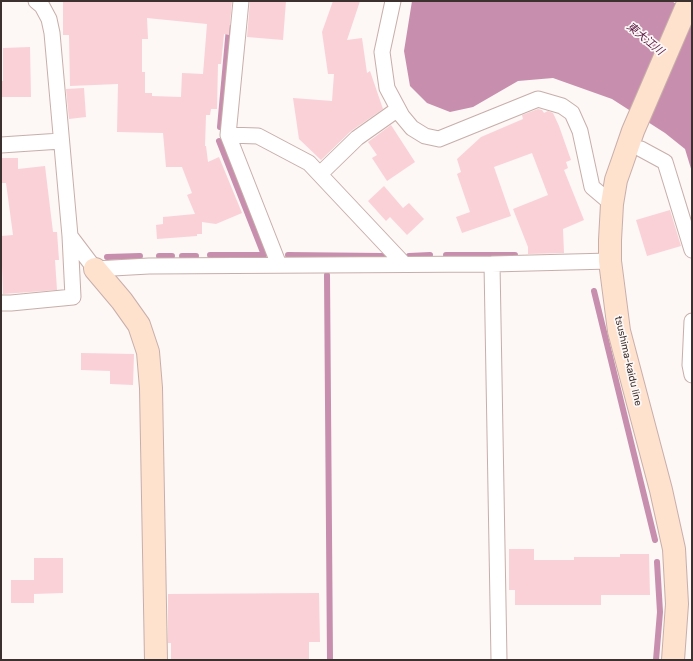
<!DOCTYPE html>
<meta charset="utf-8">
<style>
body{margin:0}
#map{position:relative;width:693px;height:661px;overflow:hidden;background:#fdf7f6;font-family:Rubik,sans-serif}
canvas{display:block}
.frame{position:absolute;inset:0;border:2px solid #3c312f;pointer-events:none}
</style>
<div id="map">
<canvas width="693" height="661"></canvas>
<div class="frame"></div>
</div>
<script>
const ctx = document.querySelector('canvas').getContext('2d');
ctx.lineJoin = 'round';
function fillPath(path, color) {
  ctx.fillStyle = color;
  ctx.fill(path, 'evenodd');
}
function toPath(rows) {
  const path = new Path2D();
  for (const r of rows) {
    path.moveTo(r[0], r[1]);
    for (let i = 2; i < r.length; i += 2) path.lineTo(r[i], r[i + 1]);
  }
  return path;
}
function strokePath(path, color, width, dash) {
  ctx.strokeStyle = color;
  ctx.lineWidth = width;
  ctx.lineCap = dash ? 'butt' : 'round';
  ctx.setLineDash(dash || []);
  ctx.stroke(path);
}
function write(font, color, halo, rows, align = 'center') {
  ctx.font = font + ' Rubik,"Noto Sans JP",sans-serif';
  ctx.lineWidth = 3.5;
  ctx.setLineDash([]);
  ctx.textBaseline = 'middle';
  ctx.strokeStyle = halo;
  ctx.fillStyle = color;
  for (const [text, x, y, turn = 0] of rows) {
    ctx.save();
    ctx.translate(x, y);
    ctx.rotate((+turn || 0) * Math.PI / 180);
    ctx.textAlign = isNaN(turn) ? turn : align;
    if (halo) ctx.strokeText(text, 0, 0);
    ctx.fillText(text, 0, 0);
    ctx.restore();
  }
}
const water = toPath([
 [412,1,672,1,692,16,692,172,685,149,665,133,612,99,553,78,518,81,473,107,450,112,427,103,410,86,404,51]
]);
const stream = toPath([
 [220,127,229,28],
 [210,255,264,255,219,141],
 [288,255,382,256],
 [446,255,515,255],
 [159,256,172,256],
 [182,256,196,256],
 [409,256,430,255],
 [107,257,140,256],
 [327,275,330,660],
 [594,291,655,540],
 [656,660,660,612,657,562]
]);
const building = toPath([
 [63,1,232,1,229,35,224,34,221,64,218,64,217,109,211,109,210,115,206,115,205,146,206,146,208,162,219,157,242,213,216,224,202,222,202,234,197,234,197,236,157,239,156,225,163,224,163,217,195,214,187,195,192,193,182,167,166,167,163,133,117,132,118,84,70,86,69,35,63,35],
 [147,18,207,24,203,74,182,73,181,97,152,96,152,93,145,93,145,72,142,72,142,39,148,39],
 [250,1,286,1,283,40,247,37],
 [333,1,360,1,347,40,362,38,367,73,370,71,383,109,351,131,321,160,299,139,293,98,332,101,334,74,328,74,322,32],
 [30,47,31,97,1,97,1,81,3,81,3,48],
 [84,88,86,117,69,119,66,89],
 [538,109,542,110,544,113,548,111,553,113,559,126,571,160,566,162,568,168,564,170,584,220,563,229,564,253,528,254,528,247,513,209,548,195,532,153,494,167,511,216,462,233,456,217,470,212,457,174,461,172,457,159,481,137,523,119,522,115],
 [391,125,415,162,387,181,372,158,377,155,368,142],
 [1,158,18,158,18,169,45,166,53,232,57,232,59,260,55,260,57,290,3,294,1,236,13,235,6,183,1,183],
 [384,186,403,208,409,203,424,219,407,235,390,217,386,221,368,201],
 [670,210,681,246,647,256,636,220],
 [81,353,134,354,133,385,110,384,110,371,81,370],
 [509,549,534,549,534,560,574,560,574,557,620,557,620,554,649,554,650,595,601,595,601,605,515,605,515,590,509,590],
 [34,558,63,558,63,593,34,594],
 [11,580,34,580,34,603,11,603],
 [319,593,320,642,309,642,309,660,171,660,171,643,168,643,168,594]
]);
const street = toPath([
 [36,1,42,6,49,19,52,33,70,236,95,269,149,266,492,264,610,261],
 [241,1,228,135,279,265],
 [393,1,382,52,387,88,402,116,412,128,425,136,439,139,538,99,562,106,572,113,580,131,592,187,612,204],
 [228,135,258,136,309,163,404,264],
 [1,145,61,141],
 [641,149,665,162,692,250],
 [320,174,357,138,398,109],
 [492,264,499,660],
 [1,303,11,303,73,297,70,236],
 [692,321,690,365,692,375]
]);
const secondary = toPath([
 [95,269,122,301,139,325,148,352,151,388,156,660],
 [673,660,677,604,674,549,661,490,619,331,610,261,610,240,612,204,616,180,622,163,633,131,689,1]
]);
const streetNames = [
 ["tsushima-kaidu line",628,361,77]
];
const waterNames = [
 ["東大江川",645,39,39]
];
fillPath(water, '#c78fad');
strokePath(stream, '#c78fad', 6);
fillPath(building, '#fad1d7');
strokePath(street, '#c8aea9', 17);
strokePath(secondary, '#c8aea9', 24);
strokePath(street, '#fff', 15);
strokePath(secondary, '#fee2ce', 22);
write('10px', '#3c312f', '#fdf7f6', streetNames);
write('italic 11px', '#57153f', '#fdf7f6', waterNames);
</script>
